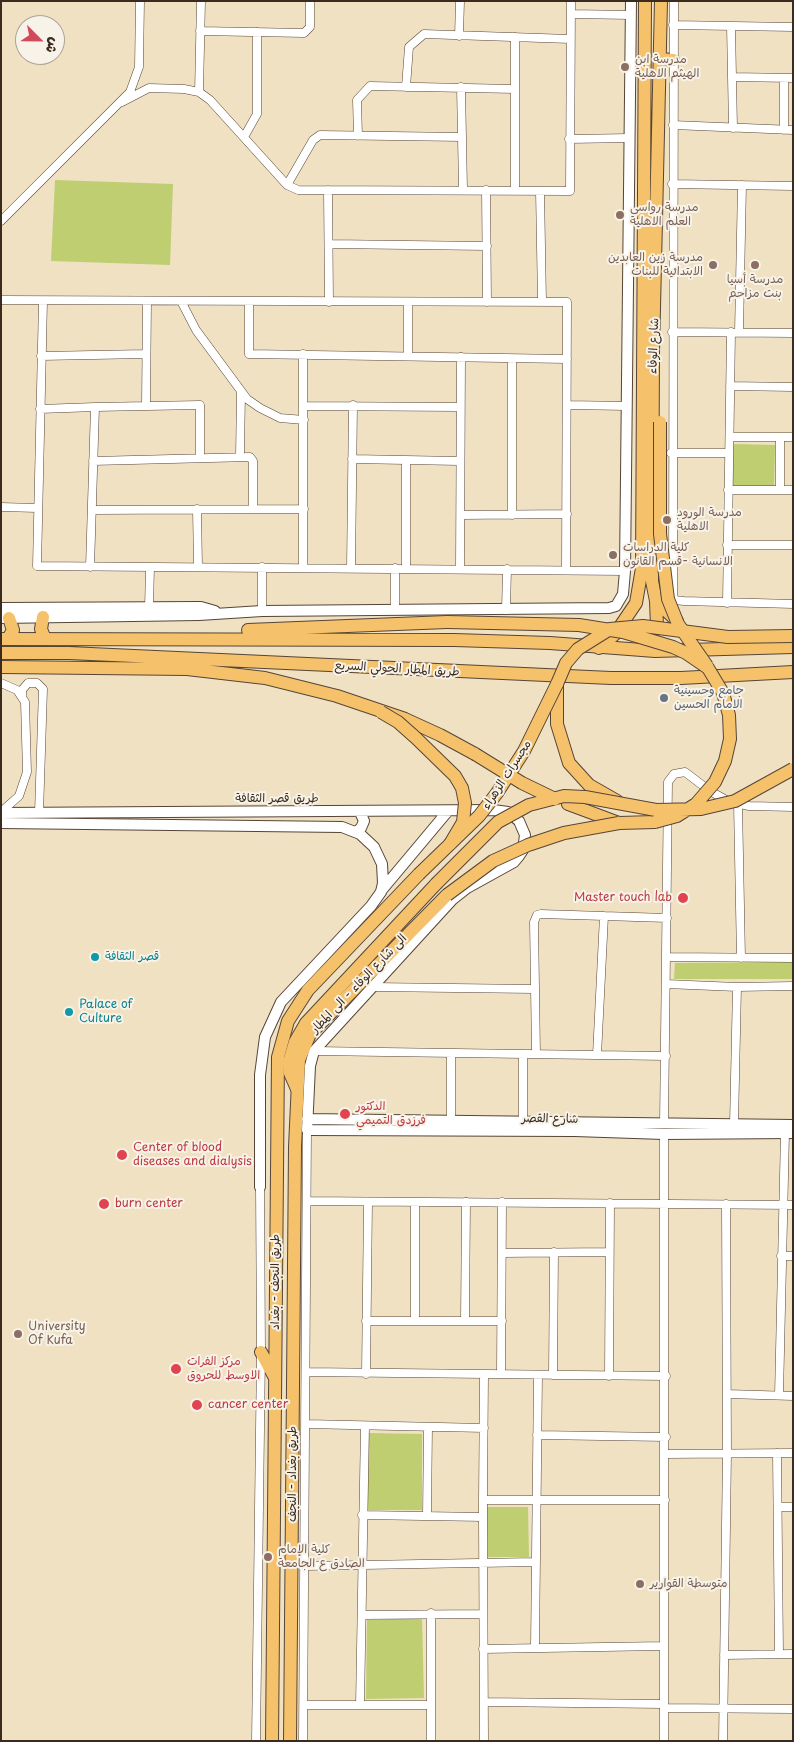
<!DOCTYPE html>
<meta charset="utf-8">
<style>
body{margin:0}
#map{position:relative;width:794px;height:1742px;overflow:hidden;background:#f0e1c3;font-family:"Playpen Sans","Playpen Sans Arabic",sans-serif}
canvas{display:block}
.frame{position:absolute;inset:0;border:2px solid #3b2a1e;pointer-events:none}
.north{position:absolute;left:15px;top:15px;width:50px;height:50px;box-sizing:border-box;background:#f7f3e8;border:1px solid #aca397;border-radius:50%;rotate:113deg;font-size:14px;font-weight:700;line-height:20px;text-align:center;color:#3b2a1e}
.north::after{content:'';display:block;margin:auto;width:18px;height:22px;background:#d1495b;clip-path:polygon(50% 0,100% 100%,50% 72%,0 100%)}
</style>
<div id="map">
<canvas width="794" height="1742"></canvas>
<div class="frame"></div>
<div class="north">ش</div>
</div>
<script>
const ctx = document.querySelector('canvas').getContext('2d');
ctx.lineJoin = 'round';
function fillPath(path, color) {
  ctx.fillStyle = color;
  ctx.fill(path, 'evenodd');
}
function toPath(rows) {
  const path = new Path2D();
  for (const r of rows) {
    path.moveTo(r[0], r[1]);
    for (let i = 2; i < r.length; i += 2) path.lineTo(r[i], r[i + 1]);
  }
  return path;
}
function strokePath(path, color, width, dash) {
  ctx.strokeStyle = color;
  ctx.lineWidth = width;
  ctx.lineCap = dash ? 'butt' : 'round';
  ctx.setLineDash(dash || []);
  ctx.stroke(path);
}
function write(font, color, halo, rows, align = 'center') {
  ctx.font = font + ' "Playpen Sans","Playpen Sans Arabic",sans-serif';
  ctx.lineWidth = 4;
  ctx.setLineDash([]);
  ctx.textBaseline = 'middle';
  ctx.strokeStyle = halo;
  ctx.fillStyle = color;
  for (const [text, x, y, turn = 0] of rows) {
    ctx.save();
    ctx.translate(x, y);
    ctx.rotate((+turn || 0) * Math.PI / 180);
    ctx.textAlign = isNaN(turn) ? turn : align;
    if (halo) ctx.strokeText(text, 0, 0);
    ctx.fillText(text, 0, 0);
    ctx.restore();
  }
}
const green = toPath([
 [55,180,173,184,170,265,51,261],
 [732,444,775,445,774,489,731,488],
 [793,962,793,979,674,979,675,963],
 [368,1433,422,1434,422,1510,367,1510],
 [487,1507,528,1507,529,1557,488,1557],
 [422,1618,424,1698,366,1699,367,1620]
]);
const minor = toPath([
 [674,1,673,595,675,600,684,601,793,604],
 [571,14,631,15],
 [673,25,793,27],
 [731,26,733,128],
 [200,31,304,33,310,27,310,1],
 [459,36,460,1],
 [732,77,793,78],
 [406,87,409,47,424,34,570,39],
 [461,87,463,189],
 [199,92,201,1],
 [122,102,149,88,184,89,199,92,210,100,287,185,298,190,570,191,571,1],
 [673,125,793,130],
 [784,130,784,78],
 [358,136,357,100,370,86,515,89],
 [244,137,257,114,257,32],
 [569,139,630,138],
 [672,184,793,186],
 [287,185,313,140,320,135,462,137],
 [328,190,329,302],
 [486,190,487,302],
 [515,190,515,37],
 [540,191,542,302],
 [1,221,130,92,139,67,140,1],
 [329,244,487,246],
 [1,300,567,302,566,569],
 [43,301,37,566,625,571],
 [181,301,196,330,247,399,260,408,280,418,304,420],
 [249,301,249,354,567,359],
 [672,332,793,333],
 [739,332,742,185],
 [41,356,146,354],
 [408,356,408,302],
 [512,359,512,515],
 [730,386,793,387],
 [146,405,147,301],
 [568,405,627,406],
 [305,406,459,407],
 [95,407,200,405,200,457],
 [40,409,95,407,90,567],
 [730,437,793,437],
 [780,437,780,490],
 [671,453,728,453],
 [240,457,241,391],
 [352,459,459,461],
 [93,461,250,457,253,461,253,509],
 [728,490,793,490],
 [1,507,37,508],
 [197,509,198,567],
 [92,510,304,509],
 [461,515,567,514],
 [727,545,793,545],
 [303,568,303,354],
 [351,568,353,405],
 [395,568,395,610],
 [406,568,406,461],
 [460,569,461,357],
 [727,603,731,332],
 [149,608,150,567],
 [506,610,507,569],
 [262,611,262,567],
 [1,683,17,690,25,702,27,772,19,796,1,812],
 [22,695,22,690,28,683,37,683,43,689,39,813],
 [738,804,741,958],
 [667,957,793,958],
 [666,984,737,987,793,986],
 [372,987,534,989],
 [314,1051,666,1056],
 [536,1054,534,922,537,915,541,914,667,918],
 [597,1055,604,916],
 [451,1121,451,1053],
 [523,1122,523,1055],
 [664,1124,668,782,674,774,685,772,710,791,728,801,749,806,793,807],
 [734,1124,737,987],
 [307,1201,793,1205],
 [415,1202,415,1321],
 [502,1253,609,1252],
 [781,1256,793,1256],
 [366,1321,502,1321],
 [465,1321,466,1202],
 [306,1372,666,1376],
 [366,1374,368,1202],
 [501,1374,502,1202],
 [553,1375,554,1252],
 [609,1376,610,1203],
 [727,1394,793,1396],
 [779,1395,785,1133],
 [306,1424,484,1428],
 [537,1435,666,1437],
 [777,1453,779,1654],
 [666,1454,793,1453],
 [483,1500,484,1375],
 [779,1507,793,1507],
 [362,1515,483,1517,483,1500,665,1500],
 [427,1516,428,1427],
 [483,1517,484,1741],
 [305,1566,536,1562],
 [431,1613,431,1741],
 [362,1615,483,1614],
 [535,1647,538,1375],
 [483,1649,663,1646],
 [724,1655,793,1654],
 [484,1702,663,1704],
 [304,1705,431,1705],
 [360,1705,365,1426],
 [664,1708,793,1709],
 [256,1741,261,1352,260,1187],
 [303,1741,307,1130],
 [664,1741,664,1134],
 [723,1741,727,1453,726,1204]
]);
const tertiary = toPath([
 [1,608,201,607,215,611],
 [1,618,199,615,262,611,609,608,616,606,623,594,625,571,631,1],
 [1,813,493,810,508,812,519,821,525,835,523,850,519,856,514,862,467,888,453,899,314,1051,310,1066,307,1130,575,1131,664,1134,793,1133],
 [1,823,342,827,360,834,374,847,382,864,383,883,381,892,371,906,281,1002,265,1037,260,1075,260,1187],
 [356,832,361,828,364,821,360,812],
 [381,891,448,811],
 [307,1119,793,1125]
]);
const primary = toPath([
 [661,1,653,351,652,581,656,601,677,621],
 [660,59,673,60],
 [650,634,657,626,656,601],
 [599,648,615,634,636,603,642,568,645,1],
 [261,1352,275,1378],
 [272,1741,278,1057,288,1021,308,990,419,874],
 [290,1741,295,1147,299,1060,310,1034,447,895]
]);
const trunk = toPath([
 [43,617,41,629,45,639],
 [248,630,447,622],
 [1,639,454,640,550,643,655,651,793,647],
 [8,639,13,630,9,618],
 [1,653,69,653,611,678,681,678,793,672],
 [1,667,187,669,265,678,337,696,405,719,440,735,475,754],
 [557,684,557,724,569,763,589,785,617,801],
 [568,804,619,823,655,822],
 [297,1089,290,1073,289,1062,295,1042,306,1023,436,884]
]);
const primaryBridge = toPath([
 [660,422,660,534,668,599,678,624,707,666],
 [419,874,479,816,497,793,524,751,557,684],
 [447,895,493,861,528,845,564,833,619,823]
]);
const trunkBridge = toPath([
 [447,622,579,625,623,632,673,647,686,653,708,668,723,693,729,715,730,739,725,761,715,782,696,804,677,816,655,822],
 [557,684,566,663,578,649,610,629,643,626,728,637,793,636],
 [381,712,398,722,416,738,455,776,462,788,465,803,463,822,450,844],
 [475,754,522,783,555,799],
 [436,884,498,822,529,805,564,796,585,797,656,810,701,809,735,801,793,769]
]);
const markers = [
 [625,67,5,"#8d6e63"],
 [620,215,5,"#8d6e63"],
 [713,265,5,"#8d6e63"],
 [755,265,5,"#8d6e63"],
 [667,520,5,"#8d6e63"],
 [613,555,5,"#8d6e63"],
 [664,698,5,"#6b7280"],
 [683,898,6,"#e0444e"],
 [95,957,5,"#0f9aa8"],
 [69,1012,5,"#0f9aa8"],
 [345,1114,6,"#e0444e"],
 [122,1155,6,"#e0444e"],
 [104,1204,6,"#e0444e"],
 [18,1334,5,"#8d6e63"],
 [176,1369,6,"#e0444e"],
 [197,1405,6,"#e0444e"],
 [268,1557,5,"#8d6e63"],
 [640,1584,5,"#8d6e63"]
];
const educationNames = [
 ["مدرسة ابن",635,60],
 ["الهيثم الاهلية",635,74],
 ["مدرسة رواسي",630,208],
 ["العلم الاهلية",630,222],
 ["مدرسة زين العابدين",703,258,"right"],
 ["الابتدائية للبنات",703,272,"right"],
 ["مدرسة أسيا",755,280,"center"],
 ["بنت مزاحم",755,294,"center"],
 ["مدرسة الورود",677,513],
 ["الاهلية",677,527],
 ["كلية الدراسات",623,548],
 ["الانسانية -قسم القانون",623,562],
 ["University",28,1327],
 ["Of Kufa",28,1341],
 ["كلية الإمام",278,1550],
 ["الصادق ع الجامعة",278,1564],
 ["متوسطة القوارير",650,1584]
];
const streetNames = [
 ["شارع الوفاء",654,346,-88],
 ["طريق المطار الحولي السريع",397,669,3],
 ["مجسرات الزهراء",507,775,-57],
 ["طريق قصر الثقافة",277,799],
 ["الى شارع الوفاء - الى المطار",359,984,-46],
 ["شارع القصر",550,1119,1],
 ["طريق النجف - بغداد",276,1282,-90],
 ["طريق بغداد - النجف",293,1474,-90]
];
const worshipNames = [
 ["جامع وحسينية",674,691],
 ["الامام الحسين",674,705]
];
const healthNames = [
 ["Master touch lab",672,898,"right"],
 ["الدكتور",356,1107],
 ["فرزدق التميمي",356,1121],
 ["Center of blood",133,1148],
 ["diseases and dialysis",133,1162],
 ["burn center",115,1204],
 ["مركز الفرات",187,1362],
 ["الاوسط للحروق",187,1376],
 ["cancer center",208,1405]
];
const cultureNames = [
 ["قصر الثقافة",105,957],
 ["Palace of",79,1005],
 ["Culture",79,1019]
];
fillPath(green, '#bece71');
strokePath(minor, '#564537', 9);
strokePath(tertiary, '#564537', 12);
strokePath(primary, '#564537', 14);
strokePath(trunk, '#564537', 14);
strokePath(minor, '#fff', 8);
strokePath(tertiary, '#fff', 10);
strokePath(primary, '#f5c16b', 12);
strokePath(trunk, '#f5c16b', 12);
strokePath(primaryBridge, '#564537', 14, []);
strokePath(trunkBridge, '#564537', 14, []);
strokePath(primaryBridge, '#f5c16b', 12);
strokePath(trunkBridge, '#f5c16b', 12);
for (const [x, y, r, color] of markers) {
  const dot = new Path2D();
  dot.arc(x, y, r, 0, 2 * Math.PI);
  ctx.fillStyle = color;
  ctx.fill(dot);
  strokePath(dot, '#f7f3e8', 2);
}
write('12px', '#785e54', '#f7f3e8', educationNames, 'left');
write('12px', '#3b2a1e', '#f7f3e8', streetNames);
write('12px', '#5b616d', '#f7f3e8', worshipNames, 'left');
write('12px', '#be3a42', '#f7f3e8', healthNames, 'left');
write('12px', '#0d838f', '#f7f3e8', cultureNames, 'left');
</script>
